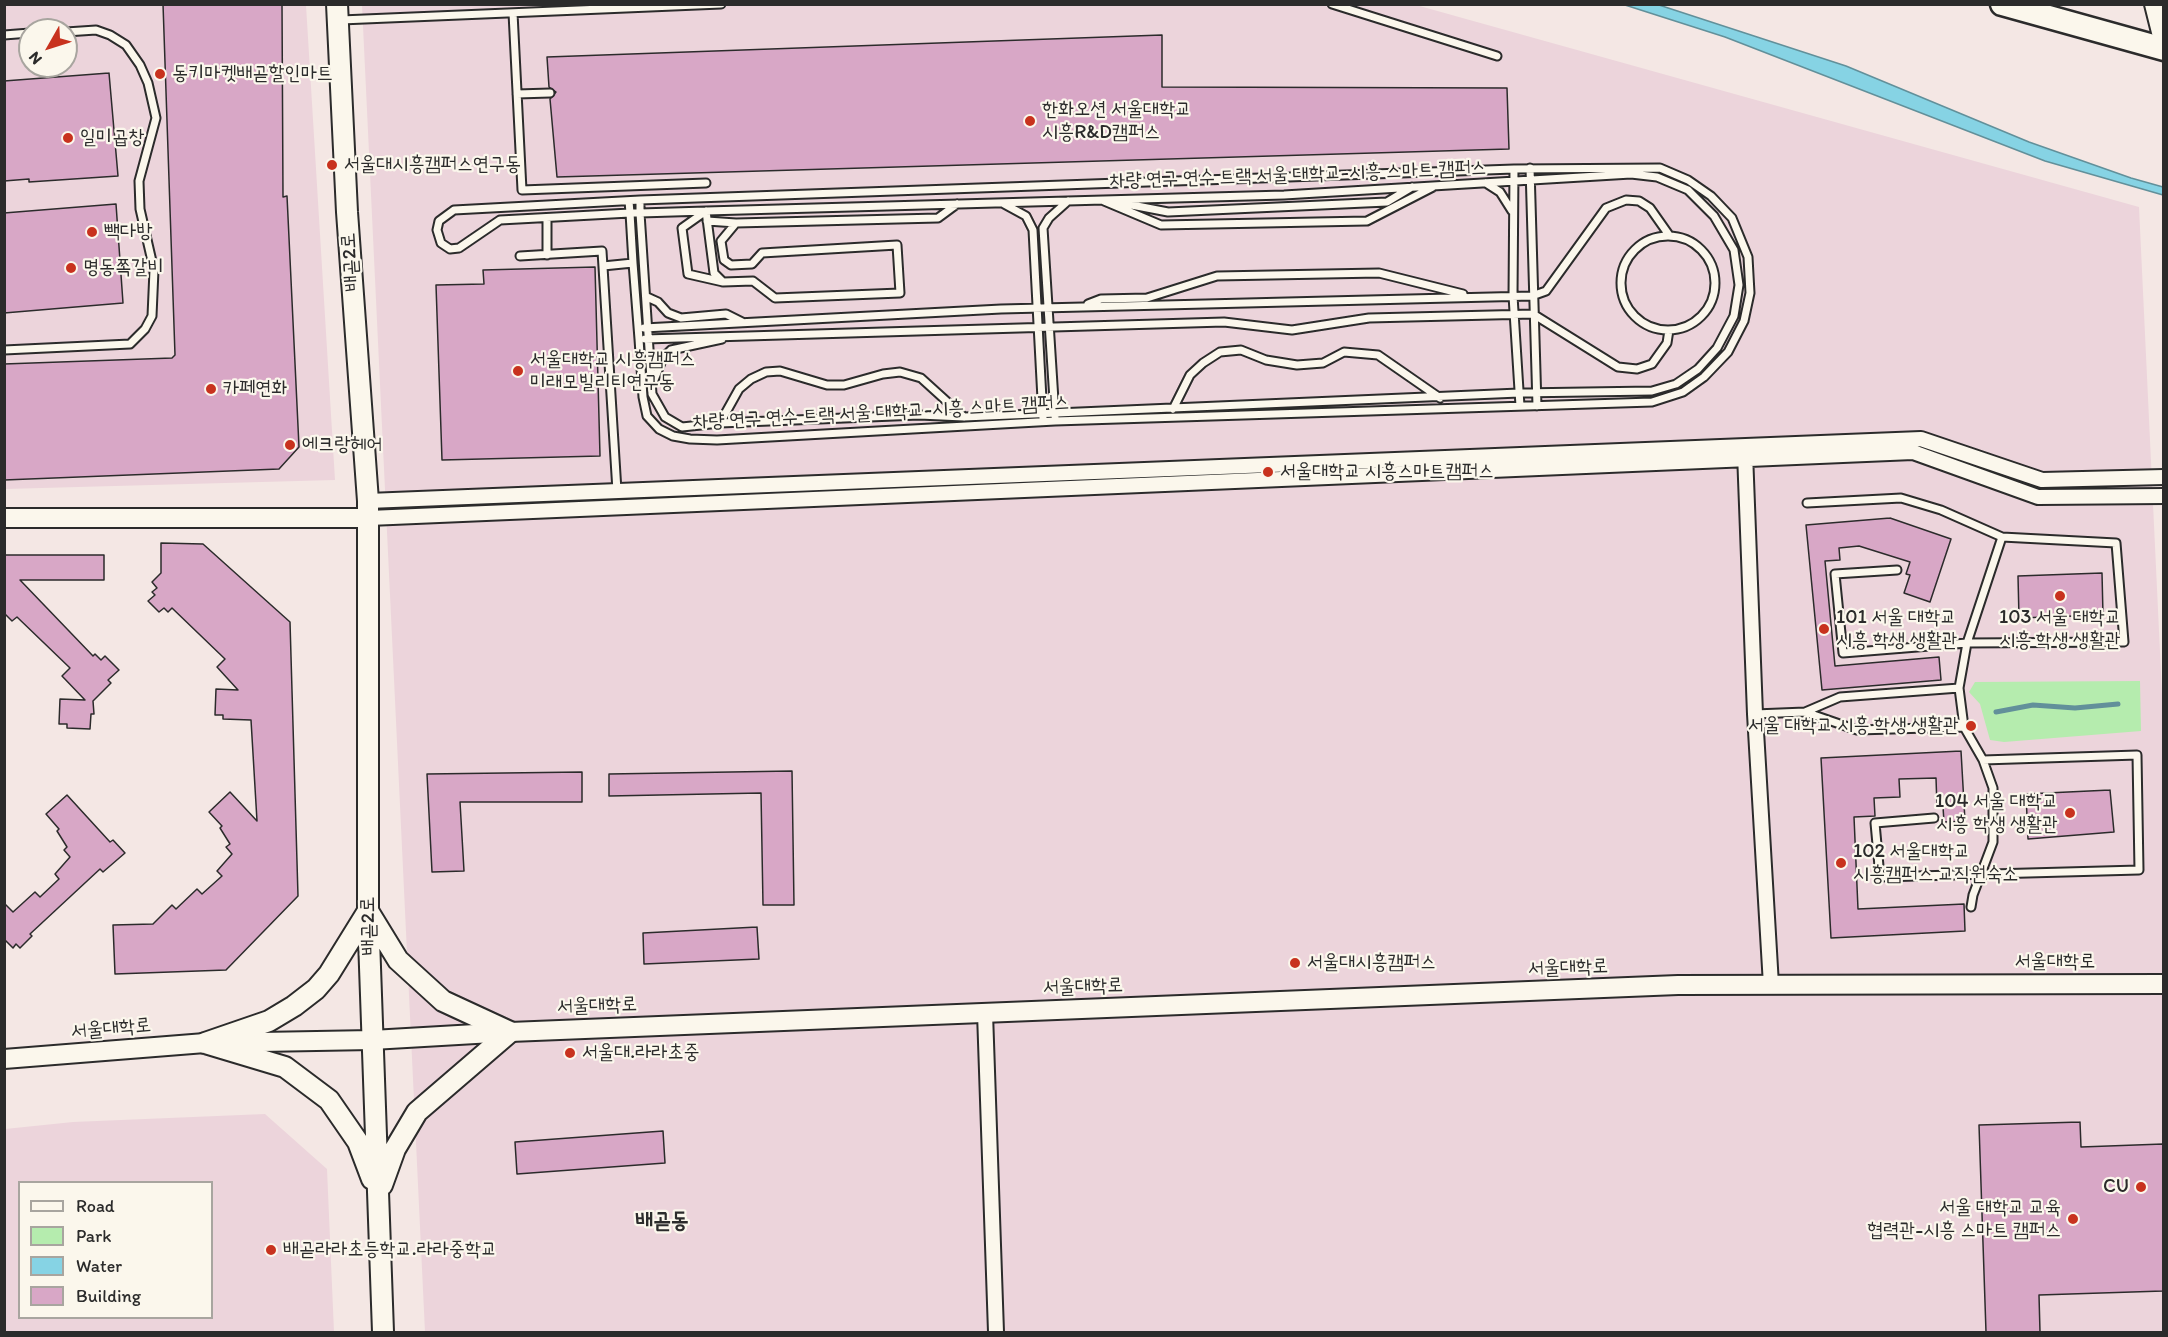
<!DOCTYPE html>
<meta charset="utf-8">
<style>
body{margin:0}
#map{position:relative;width:2168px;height:1337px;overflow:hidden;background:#f4e7e4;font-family:Itim,sans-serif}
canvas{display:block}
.frame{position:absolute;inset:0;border:6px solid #2b2b2b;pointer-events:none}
.legend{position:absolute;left:18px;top:1181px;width:195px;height:138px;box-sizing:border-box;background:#fbf7ec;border:2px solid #a8a59f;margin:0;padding:8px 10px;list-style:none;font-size:18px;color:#2b2b2b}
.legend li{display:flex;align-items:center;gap:12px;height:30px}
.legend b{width:30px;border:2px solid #a8a59f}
.north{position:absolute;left:18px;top:18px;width:60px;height:60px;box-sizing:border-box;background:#fbf7ec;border:2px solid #a8a59f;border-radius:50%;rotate:231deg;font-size:16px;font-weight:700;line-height:24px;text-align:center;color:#2b2b2b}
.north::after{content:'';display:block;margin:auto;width:21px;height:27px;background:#c8321e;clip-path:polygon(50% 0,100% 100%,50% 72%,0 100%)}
</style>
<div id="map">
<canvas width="2168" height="1337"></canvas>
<div class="frame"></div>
<ul class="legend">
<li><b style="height:8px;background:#fbf7ec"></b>Road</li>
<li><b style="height:16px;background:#b5ecae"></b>Park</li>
<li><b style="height:16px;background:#86d3e4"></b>Water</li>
<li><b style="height:16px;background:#d8a7c6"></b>Building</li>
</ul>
<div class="north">N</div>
</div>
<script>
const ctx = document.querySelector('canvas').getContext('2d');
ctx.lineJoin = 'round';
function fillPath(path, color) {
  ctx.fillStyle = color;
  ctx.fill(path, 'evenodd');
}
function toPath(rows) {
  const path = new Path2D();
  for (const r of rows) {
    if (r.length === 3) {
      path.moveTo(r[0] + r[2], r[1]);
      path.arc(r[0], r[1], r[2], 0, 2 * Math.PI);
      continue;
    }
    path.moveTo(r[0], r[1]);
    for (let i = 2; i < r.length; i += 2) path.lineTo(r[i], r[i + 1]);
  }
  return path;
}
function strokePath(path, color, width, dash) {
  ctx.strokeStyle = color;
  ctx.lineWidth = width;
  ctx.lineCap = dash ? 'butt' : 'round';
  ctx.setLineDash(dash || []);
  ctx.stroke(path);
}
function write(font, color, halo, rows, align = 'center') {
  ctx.font = font + ' Itim,"Poor Story",sans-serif';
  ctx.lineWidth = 4.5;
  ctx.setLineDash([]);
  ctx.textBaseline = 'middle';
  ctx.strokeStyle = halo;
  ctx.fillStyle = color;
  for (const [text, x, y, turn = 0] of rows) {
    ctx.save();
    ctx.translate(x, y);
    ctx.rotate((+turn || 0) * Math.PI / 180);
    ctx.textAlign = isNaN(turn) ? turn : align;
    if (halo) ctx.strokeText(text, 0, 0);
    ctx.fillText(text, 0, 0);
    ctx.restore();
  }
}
const built = toPath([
 [4,5,306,5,335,480,5,489],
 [30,30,66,30,66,66,30,66],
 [362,5,1416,5,2139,207,2164,737,2163,1332,425,1332],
 [265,1114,327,1169,334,1332,5,1332,5,1129,73,1122],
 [20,1182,212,1182,212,1318,20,1318]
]);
const green = toPath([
 [2140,681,2141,731,2004,742,1990,740,1980,704,1969,692,1975,682]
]);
const water = toPath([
 [1625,5,1659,5,1846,66,2029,142,2131,178,2163,187,2163,195,2045,161,1725,37,1625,5]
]);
const stream = toPath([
 [1996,712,2033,705,2075,708,2118,704]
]);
const building = toPath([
 [163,4,282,4,283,197,287,196,299,447,279,469,4,480,4,364,172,358,175,355,163,4],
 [1162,35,1162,87,1507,88,1509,149,557,177,550,99,556,92,549,87,547,57,1162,35],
 [109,73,118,176,29,182,29,179,4,181,4,81,109,73],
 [116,204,123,303,4,313,4,213,116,204],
 [595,267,600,456,442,460,436,285,484,284,483,270,595,267],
 [1890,518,1951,539,1930,602,1904,593,1910,575,1906,574,1910,562,1859,546,1839,548,1840,560,1825,561,1835,666,1939,657,1941,680,1822,690,1806,525,1890,518],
 [161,543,203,544,290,622,298,896,226,970,115,974,113,925,153,924,172,905,176,909,197,889,202,894,222,876,217,871,232,854,226,847,230,844,220,828,222,826,209,812,230,792,257,821,251,720,223,719,223,715,215,715,216,689,238,690,217,667,225,659,172,608,168,612,164,608,159,612,148,601,155,595,152,592,157,588,152,582,161,573,161,543],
 [4,555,104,555,104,580,20,580,93,656,95,654,101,660,105,656,119,670,108,680,111,683,93,701,94,714,91,714,90,729,67,728,67,724,59,724,60,699,85,700,62,676,70,668,17,617,12,621,4,613,4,555],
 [2102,573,2103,615,2019,618,2018,576,2102,573],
 [1961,751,1965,821,1944,822,1943,807,1937,807,1936,778,1899,779,1900,797,1874,798,1875,816,1854,817,1858,909,1964,904,1965,931,1831,938,1821,758,1961,751],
 [792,771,794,905,763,905,761,793,609,796,609,774,792,771],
 [582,772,582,802,460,802,464,871,432,872,427,774,582,772],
 [2110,790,2114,832,2028,839,2026,794,2110,790],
 [67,795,110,842,113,840,125,853,103,872,100,869,30,934,32,936,20,948,16,944,13,948,4,939,4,903,13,912,35,892,40,897,59,879,55,874,70,857,64,850,67,847,57,831,59,829,46,814,67,795],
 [757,927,759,959,644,964,643,933,757,927],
 [2080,1122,2081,1147,2163,1144,2163,1291,2039,1295,2040,1332,1986,1332,1979,1125,2080,1122],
 [663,1131,665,1163,517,1174,515,1142,663,1131]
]);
const service = toPath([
 [1332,4,1497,56],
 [513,13,522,190,706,183],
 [341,20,721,4],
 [4,35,30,33],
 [517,94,550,93],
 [1530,168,1537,406],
 [1514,169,1513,296,1520,406],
 [1486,183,1500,192,1512,211],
 [629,201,630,213,633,263,639,339,643,397,647,416,659,429,673,436,690,439,717,440,1055,421,1652,402,1683,392,1704,377,1728,352,1744,321,1750,293,1748,257,1732,218,1711,196,1688,180,1660,168,1514,169,640,200,454,210,439,221,437,230,441,243,450,249,459,248,500,220,630,213,640,213,706,211,1284,195,1631,174,1657,177,1688,190,1714,216,1734,250,1739,285,1734,316,1717,348,1698,369,1676,384,1652,391,1519,393,964,417,919,415,720,423,682,427,665,417,652,394,640,213,640,200],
 [1104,201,1161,225,1367,221,1433,187],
 [1116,202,1168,212,1387,202,1412,187],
 [1004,204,1026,216,1033,230,1043,418],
 [547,218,547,255],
 [707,221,736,223],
 [1668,283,47],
 [520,256,602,251,617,491],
 [603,266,633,263],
 [723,282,688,274,682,228,706,211,714,273,723,282,753,281,775,298,900,293,897,245,762,253,752,264,731,265,724,260,721,241,736,223,938,218,957,204],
 [647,297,658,302,668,313,681,318,726,314,742,322],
 [1088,304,1101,299,1147,298,1217,276,1379,273,1463,294],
 [644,328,1001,309,1532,296,1546,291,1606,208,1626,200,1639,201,1650,208,1669,235],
 [645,339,1224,322,1292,330,1369,318,1533,314,1618,367,1637,369,1652,364,1667,343,1669,330],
 [4,350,130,344,145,329,152,316,154,270,140,209,139,181,156,118,148,83,140,65,126,45,110,35,96,30,66,32],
 [654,380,663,358,671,350,722,339],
 [1173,409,1190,375,1203,363,1220,352,1241,350,1266,360,1297,365,1323,363,1344,352,1378,355,1440,398],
 [1055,416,1043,228,1049,218,1068,201],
 [720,423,739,389,751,379,766,372,780,371,827,385,844,385,883,374,900,372,921,378,964,417],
 [1807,503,1901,498,1941,510,2002,537,2116,543,2124,642,1967,643,1843,653,1835,574,1897,570],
 [1805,712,1857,730,1964,727],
 [1755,714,1805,712,1840,697,1959,688],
 [1934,818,1875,823,1880,877,2139,870,2137,755,1983,760],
 [1971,907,1973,895,1993,842,1993,788,1983,760,1964,727,1959,688,1967,643,2002,537]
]);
const minor = toPath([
 [1745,453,1755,714,1771,985],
 [368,501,1921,439,2042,480,2164,477],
 [369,518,1913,452,2038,497,2164,496],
 [985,1013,996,1332]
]);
const tertiary = toPath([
 [2154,4,2164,44],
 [4,518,369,518],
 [4,1059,205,1043,372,1040,510,1032,1678,985,2164,984]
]);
const secondary = toPath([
 [337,4,347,212,368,501,368,911,383,1332],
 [205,1043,269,1021,294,1006,316,989,329,974,368,911,398,960,443,1001,510,1032,417,1112,395,1149,382,1185],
 [205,1043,285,1067,329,1100,358,1142,372,1179]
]);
const primary = toPath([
 [2002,4,2164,49],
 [2158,4,2164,7]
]);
const markers = [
 [160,74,6,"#c8321e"],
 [1030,121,6,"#c8321e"],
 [68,138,6,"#c8321e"],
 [332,165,6,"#c8321e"],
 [92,232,6,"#c8321e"],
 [71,268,6,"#c8321e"],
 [518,371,6,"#c8321e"],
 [211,389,6,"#c8321e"],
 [290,445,6,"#c8321e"],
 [1268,472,6,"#c8321e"],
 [2060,596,6,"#c8321e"],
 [1824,629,6,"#c8321e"],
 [1971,726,6,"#c8321e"],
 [2070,813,6,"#c8321e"],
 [1841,863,6,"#c8321e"],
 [1295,963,6,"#c8321e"],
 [570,1053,6,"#c8321e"],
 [2141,1187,6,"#c8321e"],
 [2073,1219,6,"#c8321e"],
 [271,1250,6,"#c8321e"]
];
const poiNames = [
 ["동키마켓배곧할인마트",172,74],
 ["한화오션 서울대학교",1042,110],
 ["시흥R&D캠퍼스",1042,133],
 ["일미곱창",80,138],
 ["서울대시흥캠퍼스연구동",344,165],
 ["빽다방",104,232],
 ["명동쪽갈비",83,268],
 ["서울대학교 시흥캠퍼스",530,360],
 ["미래모빌리티연구동",530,383],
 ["카페연화",223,389],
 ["에크랑헤어",302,445],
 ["서울대학교 시흥스마트캠퍼스",1280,472],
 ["101 서울 대학교",1836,618],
 ["시흥 학생 생활관",1836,641],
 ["103 서울 대학교",2060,618,"center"],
 ["시흥 학생 생활관",2060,641,"center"],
 ["서울 대학교 시흥 학생 생활관",1959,726,"right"],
 ["104 서울 대학교",2058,802,"right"],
 ["시흥 학생 생활관",2058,825,"right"],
 ["102 서울대학교",1853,852],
 ["시흥캠퍼스 교직원숙소",1853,875],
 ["서울대시흥캠퍼스",1307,963],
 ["서울대.라라초중",582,1053],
 ["CU",2129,1187,"right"],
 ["서울 대학교 교육",2061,1208,"right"],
 ["협력관-시흥 스마트 캠퍼스",2061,1231,"right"],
 ["배곧라라초등학교.라라중학교",283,1250]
];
const streetNames = [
 ["차량 연구 연수 트랙 서울 대학교-시흥 스마트 캠퍼스",1298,175,-2],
 ["배곧2로",351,262,-94],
 ["차량 연구 연수 트랙 서울 대학교-시흥 스마트 캠퍼스",881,413,-3],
 ["배곧2로",369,926,-91],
 ["서울대학로",2055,962],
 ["서울대학로",1568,968,-2],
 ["서울대학로",1083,987,-2],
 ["서울대학로",597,1006,-2],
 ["서울대학로",111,1029,-5]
];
const quarterNames = [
 ["배곧동",662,1221]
];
fillPath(built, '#ecd4db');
fillPath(green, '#b5ecae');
fillPath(water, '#86d3e4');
strokePath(water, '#62909a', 1.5);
strokePath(stream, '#62909a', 5);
fillPath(building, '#d8a7c6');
strokePath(building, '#2b2b2b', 1.5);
strokePath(service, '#2b2b2b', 11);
strokePath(minor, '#2b2b2b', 18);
strokePath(tertiary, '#2b2b2b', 22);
strokePath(secondary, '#2b2b2b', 24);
strokePath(primary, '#2b2b2b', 27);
strokePath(service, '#fbf7ec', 7);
strokePath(minor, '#fbf7ec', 14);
strokePath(tertiary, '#fbf7ec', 18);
strokePath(secondary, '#fbf7ec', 20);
strokePath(primary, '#fbf7ec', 22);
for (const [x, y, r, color] of markers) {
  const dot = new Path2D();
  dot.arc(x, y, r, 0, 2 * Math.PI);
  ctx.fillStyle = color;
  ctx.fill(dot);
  strokePath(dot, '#fbf7ec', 2);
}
write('20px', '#2b2b2b', '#fbf7ec', poiNames, 'left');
write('20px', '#2b2b2b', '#fbf7ec', streetNames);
write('bold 22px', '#2b2b2b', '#fbf7ec', quarterNames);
</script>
